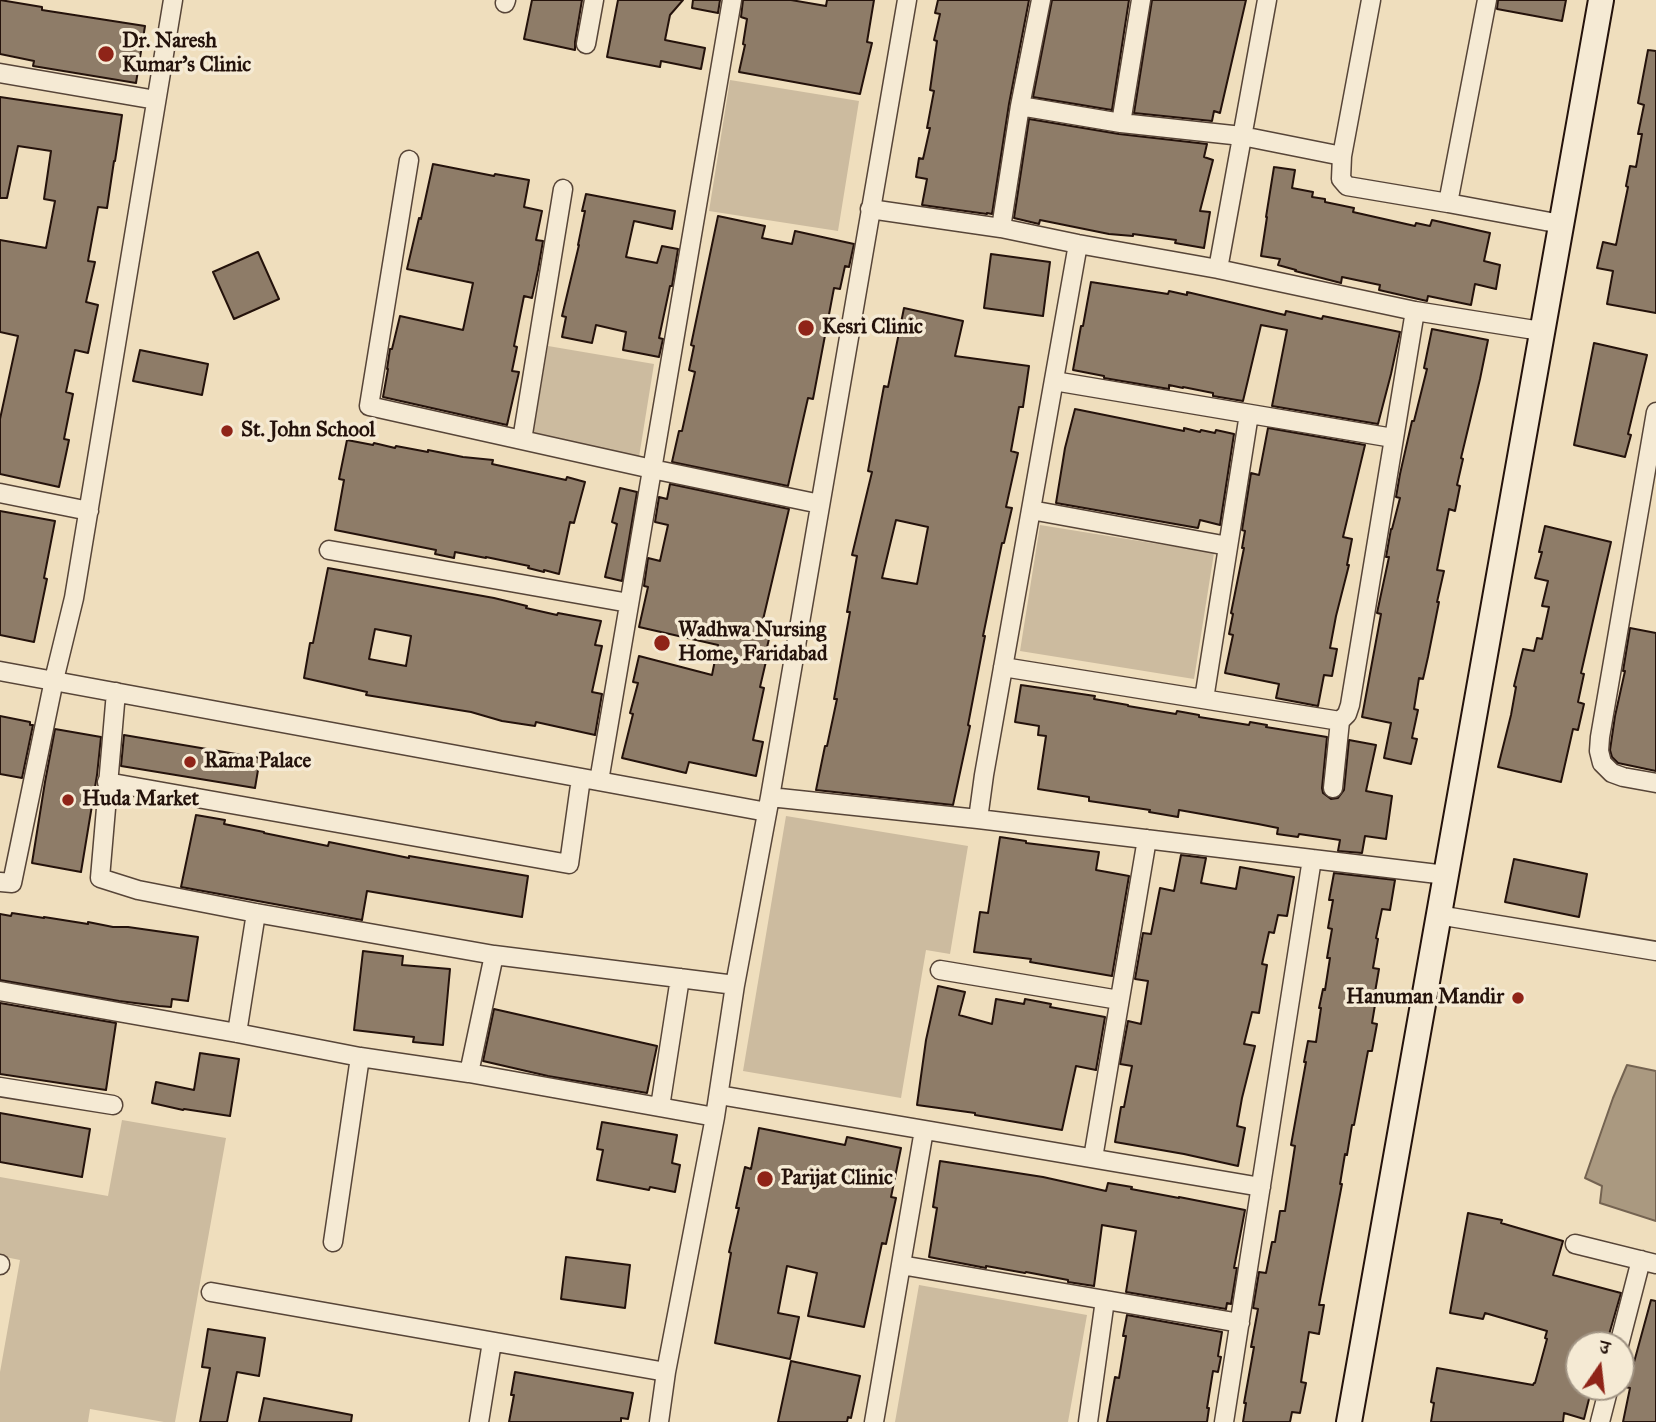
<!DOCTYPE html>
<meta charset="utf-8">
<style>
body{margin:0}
#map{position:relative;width:1656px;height:1422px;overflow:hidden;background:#efdebd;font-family:"IM FELL Great Primer","Noto Serif Devanagari",serif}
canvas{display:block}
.north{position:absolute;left:1565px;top:1331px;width:70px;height:70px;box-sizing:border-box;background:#f5ead4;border:2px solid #a19484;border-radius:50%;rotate:14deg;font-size:19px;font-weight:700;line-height:28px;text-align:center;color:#24120b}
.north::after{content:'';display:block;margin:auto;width:24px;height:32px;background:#8f2418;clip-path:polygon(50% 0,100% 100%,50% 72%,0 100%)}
</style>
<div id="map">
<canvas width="1656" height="1422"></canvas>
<div class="north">उ</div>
</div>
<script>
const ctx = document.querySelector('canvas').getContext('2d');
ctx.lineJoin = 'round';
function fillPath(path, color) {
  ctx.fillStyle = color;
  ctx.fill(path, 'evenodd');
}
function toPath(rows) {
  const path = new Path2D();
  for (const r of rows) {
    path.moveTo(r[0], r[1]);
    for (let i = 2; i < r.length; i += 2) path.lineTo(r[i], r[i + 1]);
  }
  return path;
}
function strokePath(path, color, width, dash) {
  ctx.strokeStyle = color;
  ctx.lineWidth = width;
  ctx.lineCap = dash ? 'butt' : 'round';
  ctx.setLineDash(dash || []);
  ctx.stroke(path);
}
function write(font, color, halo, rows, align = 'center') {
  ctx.font = font + ' "IM FELL Great Primer",serif';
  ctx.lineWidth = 7;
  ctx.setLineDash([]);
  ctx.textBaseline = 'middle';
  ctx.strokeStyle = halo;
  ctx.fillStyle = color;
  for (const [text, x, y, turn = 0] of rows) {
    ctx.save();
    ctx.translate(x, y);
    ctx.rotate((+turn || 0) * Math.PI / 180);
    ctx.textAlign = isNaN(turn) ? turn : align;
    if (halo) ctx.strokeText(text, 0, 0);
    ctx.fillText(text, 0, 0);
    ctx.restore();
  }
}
const green = toPath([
 [730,80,859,101,838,231,709,211],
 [548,346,654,364,639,457,532,439],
 [1040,525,1214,553,1194,679,1020,651],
 [786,816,968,846,950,954,926,950,901,1098,743,1071],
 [122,1120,226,1138,175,1422,164,1422,90,1409,88,1422,0,1422,0,1372,20,1260,0,1256,0,1177,108,1196],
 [919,1285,1087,1315,1068,1422,895,1422]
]);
const water = toPath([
 [1627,1065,1656,1071,1656,1221,1600,1203,1602,1186,1585,1178,1613,1098,1627,1065]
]);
const building = toPath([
 [0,0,42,7,42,10,145,26,136,83,33,66,34,61,0,54,0,0],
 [532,0,582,0,575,42,575,50,524,39,532,0],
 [618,0,683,0,670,15,665,40,705,48,701,69,661,61,660,67,607,57,618,0],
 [693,0,720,0,718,13,692,8,693,0],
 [743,0,791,0,826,6,827,0,874,0,867,42,872,43,860,94,739,72,745,45,743,44,747,19,741,17,743,0],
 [938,0,1029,0,1009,104,992,214,987,213,987,214,922,205,927,179,916,177,919,158,923,159,930,128,927,128,934,91,930,90,937,41,934,40,940,14,935,13,938,0],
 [1052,0,1129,0,1112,110,1033,97,1052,0],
 [1152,0,1246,0,1220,113,1214,111,1212,121,1134,113,1152,0],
 [1498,0,1566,0,1562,21,1497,9,1498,0],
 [1648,50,1656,51,1656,313,1607,304,1613,271,1597,268,1603,242,1616,245,1628,187,1626,186,1630,166,1636,167,1642,134,1638,134,1644,105,1638,103,1648,50],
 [0,97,122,115,115,161,114,161,107,208,98,207,88,261,95,262,86,302,98,305,88,353,75,350,66,392,73,394,64,439,69,440,59,487,0,474,0,419,18,336,0,332,0,240,46,248,55,201,44,199,51,151,18,146,7,198,0,198,0,97],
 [1029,119,1119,134,1207,144,1204,157,1213,160,1200,211,1210,212,1204,248,1175,243,1176,240,1133,234,1133,236,1109,234,1040,220,1039,224,1014,218,1029,119],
 [433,164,494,176,495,174,529,180,524,207,542,211,536,240,543,241,538,270,532,298,524,296,514,346,517,347,512,371,519,372,507,425,383,397,388,369,387,369,390,349,392,349,400,316,463,330,473,283,407,269,419,218,421,219,433,164],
 [1274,167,1295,170,1292,188,1313,192,1312,197,1325,199,1325,202,1354,208,1353,212,1415,226,1416,223,1430,226,1432,220,1490,233,1484,261,1500,265,1496,289,1475,284,1471,305,1428,296,1427,301,1379,290,1380,285,1342,277,1341,283,1295,271,1296,270,1278,265,1280,259,1261,256,1267,217,1266,217,1274,167],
 [586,194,675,211,672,229,634,221,626,257,657,263,662,246,678,249,672,286,670,286,659,338,663,339,659,357,623,350,626,332,596,325,592,343,562,337,566,317,562,316,579,245,578,245,585,211,582,211,586,194],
 [718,216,765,226,762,238,792,244,795,231,854,244,849,267,845,266,840,289,834,288,813,399,808,398,788,486,672,462,679,431,682,431,695,372,689,370,694,346,691,345,718,216],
 [258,252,279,299,234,319,213,272,258,252],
 [991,254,1050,262,1043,316,984,308,991,254],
 [1091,282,1168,294,1169,291,1187,295,1187,292,1285,315,1286,311,1322,319,1323,316,1400,332,1391,374,1378,424,1272,406,1287,330,1261,325,1243,401,1213,396,1213,393,1183,387,1183,388,1169,385,1169,389,1104,378,1104,376,1073,370,1081,326,1083,326,1091,282],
 [904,308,963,321,955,356,1029,366,1023,407,1019,407,1011,451,1018,453,1006,507,1012,508,1004,543,1002,543,983,636,985,636,968,725,970,726,953,805,816,790,825,746,827,746,837,699,834,699,850,612,847,612,857,556,852,555,872,472,868,471,884,386,888,387,904,308],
 [896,520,928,527,917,584,882,578,896,520],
 [1432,329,1488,340,1480,379,1461,458,1463,459,1457,485,1460,486,1455,511,1449,509,1437,570,1444,571,1437,602,1439,602,1428,657,1423,679,1419,678,1414,709,1418,710,1412,738,1417,739,1411,764,1384,758,1391,723,1362,717,1381,614,1377,613,1389,557,1386,557,1391,529,1392,529,1400,498,1396,497,1400,474,1412,421,1414,421,1427,369,1424,368,1432,329],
 [1594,343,1647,355,1628,434,1631,435,1625,457,1574,445,1594,343],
 [140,350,208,364,202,395,133,381,140,350],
 [1075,409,1184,431,1184,428,1200,432,1201,430,1215,433,1216,430,1234,434,1220,525,1200,520,1198,528,1056,503,1065,448,1075,409],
 [1268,428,1365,445,1343,537,1352,539,1347,565,1349,565,1336,616,1330,648,1337,649,1332,676,1324,675,1318,706,1276,698,1279,684,1225,673,1233,635,1229,634,1233,614,1231,613,1244,548,1242,548,1245,531,1242,530,1251,473,1259,475,1268,428],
 [347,440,373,445,374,443,395,448,396,446,428,452,428,450,463,457,493,460,492,464,566,480,567,477,585,482,574,523,570,522,559,574,544,570,544,572,528,568,529,566,486,557,486,558,455,552,454,558,435,554,436,550,335,530,344,480,339,479,347,440],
 [670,484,789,509,762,624,772,626,765,656,767,657,760,687,764,688,753,740,763,742,756,776,689,762,686,773,622,758,633,714,630,713,638,683,633,682,639,656,712,675,718,645,639,627,648,587,644,586,648,558,660,561,668,525,655,522,659,497,667,499,670,484],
 [620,488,637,492,622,581,605,577,617,524,612,522,620,488],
 [0,511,55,521,44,578,47,579,34,642,0,635,0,511],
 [1545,526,1611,542,1581,673,1584,674,1578,702,1584,704,1578,730,1573,729,1561,782,1498,767,1511,715,1516,687,1514,686,1523,649,1534,651,1537,638,1542,639,1549,607,1542,606,1548,581,1535,578,1542,552,1539,552,1545,526],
 [328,568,494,598,527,606,526,608,557,615,558,613,601,621,595,645,602,646,592,692,602,694,595,735,536,722,535,726,502,721,471,712,366,695,367,692,304,678,310,643,313,643,328,568],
 [375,629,411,636,406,666,369,659,375,629],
 [1630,628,1656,633,1656,771,1618,763,1612,757,1610,750,1615,716,1625,671,1623,671,1630,628],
 [1021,685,1095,696,1094,699,1128,705,1128,706,1176,714,1177,711,1199,715,1199,717,1249,725,1250,722,1267,725,1266,727,1327,737,1322,788,1323,793,1331,799,1338,798,1344,790,1349,740,1376,745,1366,791,1392,796,1386,839,1365,836,1362,853,1338,851,1340,840,1299,834,1298,837,1277,834,1278,828,1258,824,1179,810,1178,817,1149,812,1150,810,1089,801,1089,797,1038,789,1046,736,1038,735,1039,726,1015,722,1021,685],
 [0,716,30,722,30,725,33,725,22,778,0,774,0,716],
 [55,729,101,737,97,775,81,872,32,863,45,782,55,729],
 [124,735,260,758,255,788,121,766,124,735],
 [196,815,225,820,224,824,264,832,264,833,328,846,329,842,409,858,409,856,528,876,522,917,367,891,362,920,181,887,196,815],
 [1000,837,1026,841,1026,843,1099,852,1096,870,1129,876,1112,976,1030,962,1031,959,974,952,980,912,988,913,1000,837],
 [1181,855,1206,858,1201,883,1236,889,1240,867,1294,877,1287,916,1278,915,1274,933,1269,932,1262,964,1267,965,1259,1013,1252,1012,1244,1044,1255,1046,1242,1098,1237,1126,1245,1128,1238,1166,1184,1154,1115,1142,1121,1107,1124,1107,1132,1066,1120,1064,1128,1021,1141,1024,1148,981,1135,979,1143,933,1151,934,1160,888,1174,891,1181,855],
 [1514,859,1587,874,1579,917,1505,902,1514,859],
 [1334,873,1395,880,1390,910,1382,909,1376,938,1378,939,1373,968,1379,969,1374,998,1376,999,1372,1023,1377,1024,1372,1051,1368,1051,1354,1125,1352,1125,1347,1155,1345,1154,1340,1184,1342,1184,1319,1305,1324,1305,1319,1334,1309,1332,1301,1382,1306,1383,1300,1413,1292,1412,1290,1422,1243,1422,1246,1403,1244,1403,1254,1347,1251,1347,1258,1309,1253,1308,1259,1272,1266,1273,1272,1242,1275,1242,1280,1211,1285,1211,1295,1146,1291,1145,1306,1062,1304,1062,1308,1041,1316,1042,1321,1008,1319,1008,1323,989,1325,990,1330,958,1327,958,1332,929,1328,928,1333,900,1329,900,1334,873],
 [12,913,44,918,44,917,88,924,88,922,113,927,128,927,198,937,188,1001,172,999,171,1007,159,1006,119,1001,0,980,0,914,11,916,12,913],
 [363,951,403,956,402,965,450,969,443,1045,413,1042,414,1037,354,1030,363,951],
 [938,986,965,992,959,1015,992,1024,996,999,1024,1004,1025,999,1051,1004,1050,1007,1105,1017,1096,1070,1076,1066,1062,1130,975,1115,975,1113,917,1105,926,1040,938,986],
 [0,1003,116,1023,106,1090,0,1074,0,1003],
 [494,1009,657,1046,647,1093,548,1076,483,1061,494,1009],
 [200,1053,239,1059,230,1116,184,1109,183,1110,152,1103,156,1082,194,1090,200,1053],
 [0,1113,90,1129,82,1177,0,1162,0,1113],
 [602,1122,677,1135,672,1163,680,1165,675,1192,650,1187,649,1190,597,1180,603,1150,597,1149,602,1122],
 [759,1128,845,1145,847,1137,901,1148,891,1197,896,1198,886,1244,882,1243,864,1327,808,1316,817,1273,787,1266,778,1313,799,1317,790,1359,715,1343,731,1253,729,1252,739,1208,736,1208,745,1167,751,1169,759,1128],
 [940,1161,1043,1177,1106,1191,1108,1183,1132,1187,1131,1189,1179,1198,1179,1197,1245,1210,1234,1268,1237,1268,1231,1304,1227,1303,1226,1309,1126,1292,1136,1231,1102,1225,1094,1286,1068,1282,1068,1280,1026,1272,1025,1273,986,1266,986,1268,929,1257,937,1208,933,1207,940,1161],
 [1468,1213,1502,1220,1501,1223,1563,1241,1553,1275,1621,1293,1606,1345,1579,1345,1579,1387,1592,1387,1584,1419,1564,1413,1563,1422,1431,1422,1434,1403,1431,1402,1437,1368,1533,1385,1534,1383,1535,1383,1547,1339,1545,1338,1547,1331,1485,1313,1483,1319,1450,1313,1468,1213],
 [566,1257,630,1265,625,1308,561,1299,566,1257],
 [1651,1300,1656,1301,1656,1422,1623,1422,1630,1388,1625,1387,1631,1366,1633,1366,1651,1300],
 [1127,1315,1222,1332,1218,1356,1221,1357,1218,1372,1213,1371,1207,1408,1209,1408,1207,1422,1107,1422,1115,1377,1119,1378,1126,1336,1123,1336,1127,1315],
 [208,1329,265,1338,259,1376,237,1372,227,1422,200,1422,210,1368,202,1367,208,1329],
 [791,1361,860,1376,851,1418,848,1417,847,1422,778,1422,791,1361],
 [515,1372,633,1393,628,1419,621,1418,621,1422,509,1422,514,1395,511,1395,515,1372],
 [264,1398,352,1415,351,1422,259,1422,264,1398]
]);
const street = toPath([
 [1371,0,1342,156,1341,179,1347,186,1448,203,1487,0],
 [505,3,506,0],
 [586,44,594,0],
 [0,73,156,100],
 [1020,106,1121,123,1242,136,1342,156],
 [1121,123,1141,0],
 [409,160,369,406,652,469,820,504],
 [1448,203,1561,224],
 [870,209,1001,228,1078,244,1218,269,1415,311,1541,331],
 [1001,228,1020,106,1041,0],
 [1218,269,1267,0],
 [1054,381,1393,438],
 [1656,412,1600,737,1599,751,1602,763,1612,773,1623,777,1656,783],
 [522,440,563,189],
 [0,493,89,511],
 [1031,510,1228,546],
 [329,550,629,603],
 [1003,667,1340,721],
 [0,671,767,812],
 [116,692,100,878,138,890,256,913,494,955,469,1073],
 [1204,699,1249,414],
 [599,781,732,0],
 [107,782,569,864,581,778],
 [1333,788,1340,721,1347,714,1350,705,1415,311],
 [770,797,978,819,1446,875],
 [978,819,984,775,1078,244],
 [0,882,12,883,54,680,74,598,173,0],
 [1438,915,1656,951],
 [494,955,735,985],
 [940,970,1119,1000],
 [0,991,237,1033,360,1057,469,1073,715,1117],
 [237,1033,256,913],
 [0,1087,113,1105],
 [719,1095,1261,1187],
 [660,1107,680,978],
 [1093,1158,1147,839],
 [333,1242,360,1057],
 [1575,1244,1656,1264],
 [0,1264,0,1265],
 [901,1265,1240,1323],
 [211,1292,666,1372],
 [1619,1345,1641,1260],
 [479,1422,492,1342],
 [659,1422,666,1372,715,1117,735,985,770,797,907,0],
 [874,1422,924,1130],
 [1088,1422,1105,1300],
 [1224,1422,1312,859],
 [1600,1422,1609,1387]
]);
const secondary = toPath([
 [1349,1422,1601,0]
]);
const markers = [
 [106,54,9,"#8f2418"],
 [806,328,9,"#8f2418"],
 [227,431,7,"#8f2418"],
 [662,643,9,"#8f2418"],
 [190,762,7,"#8f2418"],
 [68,800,7,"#8f2418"],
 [1518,998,7,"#8f2418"],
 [765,1179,9,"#8f2418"]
];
const poiNames = [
 ["Dr. Naresh",122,42],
 ["Kumar's Clinic",122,66],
 ["Kesri Clinic",822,328],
 ["St. John School",241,431],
 ["Wadhwa Nursing",678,631],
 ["Home, Faridabad",678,655],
 ["Rama Palace",204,762],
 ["Huda Market",82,800],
 ["Hanuman Mandir",1504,998,"right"],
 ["Parijat Clinic",781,1179]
];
fillPath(green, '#ccbb9f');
fillPath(water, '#aa9980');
strokePath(water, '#746351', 2);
fillPath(building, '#8e7c68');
strokePath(building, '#24120b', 2);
strokePath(street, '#574538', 21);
strokePath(secondary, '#24120b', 28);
strokePath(street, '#f5ead4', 18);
strokePath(secondary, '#f5ead4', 24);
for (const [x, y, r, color] of markers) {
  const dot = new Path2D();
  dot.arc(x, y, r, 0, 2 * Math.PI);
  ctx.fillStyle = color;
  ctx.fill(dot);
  strokePath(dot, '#f5ead4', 2.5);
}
write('bold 21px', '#24120b', '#f5ead4', poiNames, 'left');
</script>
